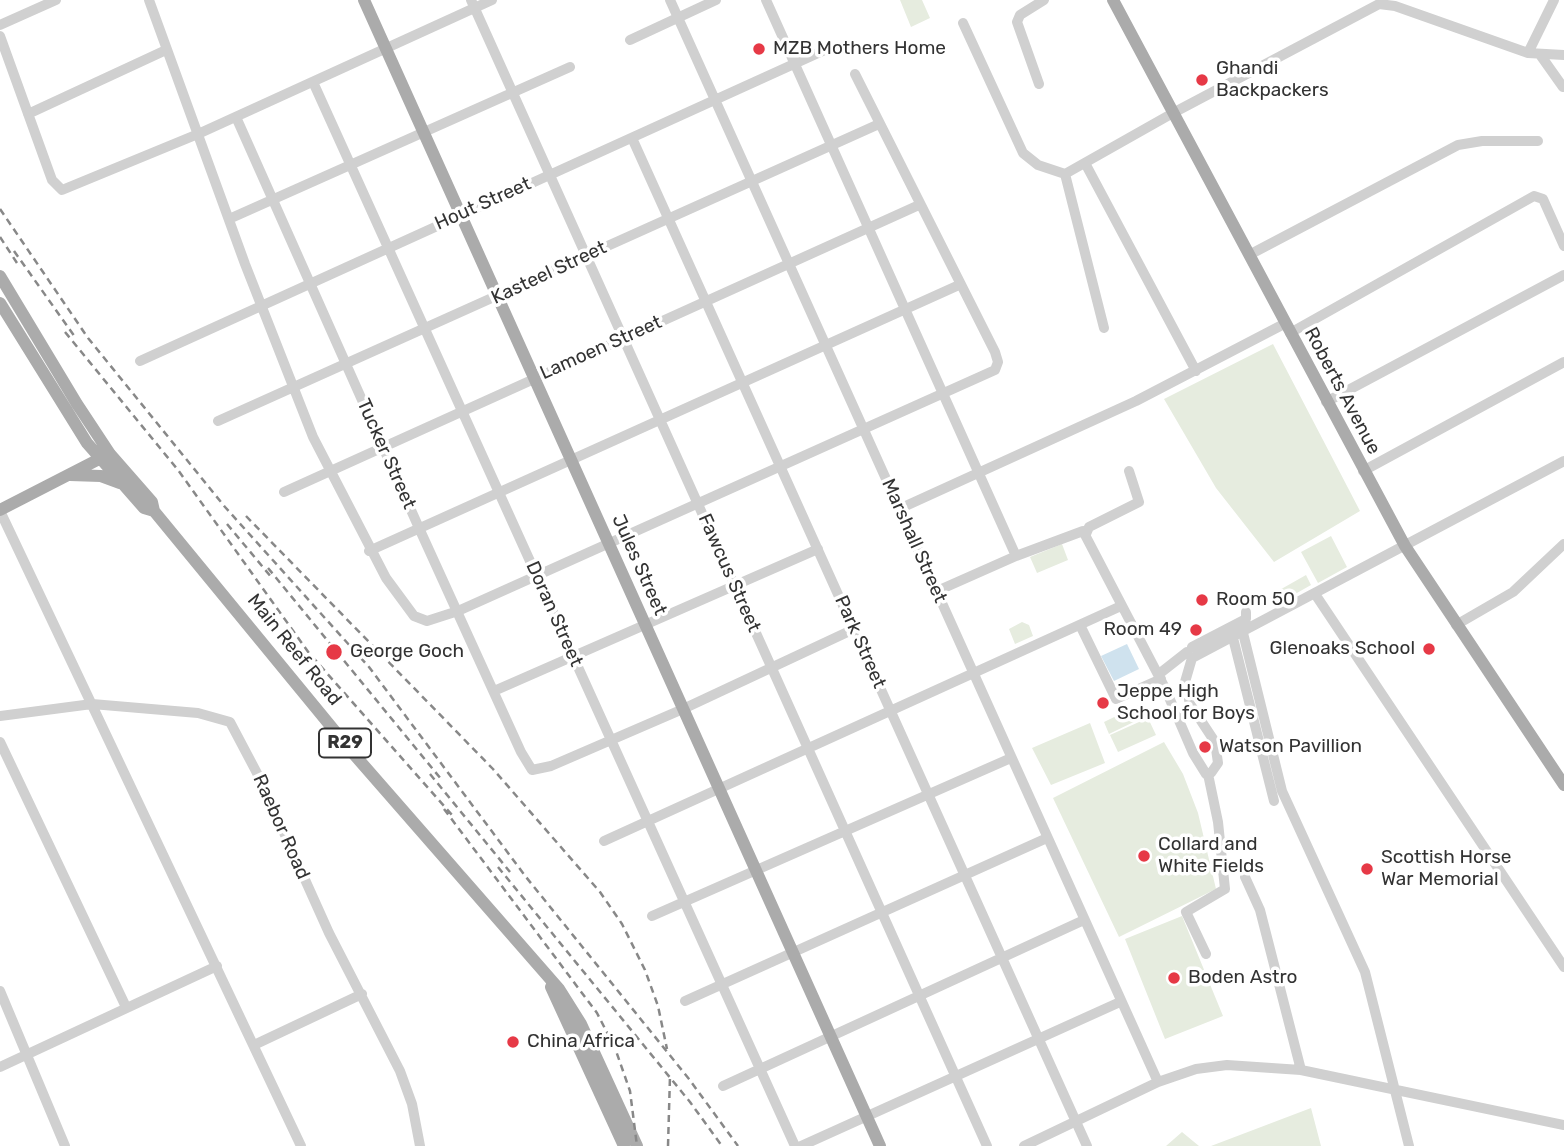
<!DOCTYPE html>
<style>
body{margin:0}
canvas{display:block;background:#fff}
</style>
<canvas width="1564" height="1146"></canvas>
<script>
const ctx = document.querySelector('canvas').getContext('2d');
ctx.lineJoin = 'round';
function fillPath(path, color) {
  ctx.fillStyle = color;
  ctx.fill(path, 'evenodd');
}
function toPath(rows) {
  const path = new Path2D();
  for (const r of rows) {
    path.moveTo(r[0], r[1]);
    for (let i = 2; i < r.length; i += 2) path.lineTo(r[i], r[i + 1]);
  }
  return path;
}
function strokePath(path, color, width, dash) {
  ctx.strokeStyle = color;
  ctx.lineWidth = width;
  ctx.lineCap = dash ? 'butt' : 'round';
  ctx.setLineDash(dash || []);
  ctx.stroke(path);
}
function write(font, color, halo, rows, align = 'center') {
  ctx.font = font + ' Rubik,sans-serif';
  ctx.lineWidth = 7;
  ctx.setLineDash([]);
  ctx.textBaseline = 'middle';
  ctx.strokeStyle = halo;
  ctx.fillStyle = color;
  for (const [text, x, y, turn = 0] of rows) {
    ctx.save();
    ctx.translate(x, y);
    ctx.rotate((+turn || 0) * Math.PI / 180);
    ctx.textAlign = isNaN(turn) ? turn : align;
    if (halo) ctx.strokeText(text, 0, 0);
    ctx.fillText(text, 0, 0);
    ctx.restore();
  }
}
const green = toPath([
 [900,0,922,0,930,18,911,27],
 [1273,344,1360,511,1274,562,1216,488,1164,399],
 [1331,536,1347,567,1318,583,1301,552],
 [1062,544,1068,560,1037,573,1030,557],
 [1306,575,1311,585,1281,602,1276,592],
 [1022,622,1029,625,1033,636,1015,644,1009,629],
 [1139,705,1144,717,1109,734,1104,722],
 [1148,718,1156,735,1118,752,1110,735],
 [1090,723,1105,763,1051,785,1032,748],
 [1164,742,1183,774,1198,813,1216,889,1119,937,1053,798],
 [1182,916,1223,1016,1165,1039,1125,939],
 [1311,1108,1321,1146,1211,1146],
 [1182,1132,1199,1146,1166,1146]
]);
const water = toPath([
 [1127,644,1139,669,1114,681,1101,656]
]);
const minor = toPath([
 [149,0,245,264,313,437,386,578,414,616,427,621,458,611,995,370,998,362,995,352,855,74],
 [471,0,987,1146],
 [670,0,1158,1082],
 [766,0,1016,556],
 [963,23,1023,153,1038,165,1065,174,1104,328],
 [0,25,56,0],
 [0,36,52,180,62,190,198,134,492,0],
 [630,40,716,0],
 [1528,53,1554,0],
 [1541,56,1563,87],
 [313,82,795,1146],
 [1039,84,1017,22,1020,15,1044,0],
 [28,114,166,50],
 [236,117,419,528,521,752,532,770,551,766,683,709,854,629],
 [632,138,1087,1146],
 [1085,163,1196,371],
 [1065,174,1173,113,1379,4,1395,6,1528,53,1564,55],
 [229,219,570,67],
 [1249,255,1458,145,1482,141,1538,141],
 [1290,333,1534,196,1543,199,1564,246],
 [140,361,827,49],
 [1326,402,1564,275],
 [218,421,879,124],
 [1363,471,1564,362],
 [284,492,919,205],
 [899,509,1136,401,1284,324],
 [0,511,301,1146],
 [1086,534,1089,527,1139,502,1129,471],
 [369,551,959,285],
 [937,591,1016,556,1083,531,1165,688,1193,753,1206,774,1211,773,1218,763,1215,742,1190,704,1185,682,1192,658,1564,461],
 [1315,594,1564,967],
 [1080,625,1116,699,1161,679],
 [1456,625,1513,592,1564,544],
 [1243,633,1282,791,1365,972,1409,1146],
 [1233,638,1274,801],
 [1192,647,1246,619,1246,612],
 [1159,674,1187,652],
 [494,691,818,549],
 [0,716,92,704,198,713,230,722,258,775,329,933,400,1071,412,1104,420,1146],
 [0,742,126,1007],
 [604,841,1121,606],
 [1245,877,1260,910,1301,1070],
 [652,916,1011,758],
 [1206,954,1186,912,1225,889,1218,822,1208,774],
 [0,991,65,1146],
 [685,1001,1047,838],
 [254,1045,362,994],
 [0,1067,217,966],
 [723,1086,1084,920],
 [801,1146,1120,1002],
 [1024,1146,1158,1082,1196,1069,1227,1065,1301,1070,1564,1125]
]);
const major = toPath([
 [364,0,880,1146],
 [1113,0,1405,546,1564,785],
 [0,276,77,404,110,454,152,502,154,511,352,752,559,989,581,1024,637,1146],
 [0,303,87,443,144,508,154,511],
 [70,475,101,476,120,483],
 [0,510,107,455],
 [551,987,624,1146]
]);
const rail = toPath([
 [0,209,88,338,225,507,369,667,526,877,689,1079,738,1146],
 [0,237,17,263],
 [14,251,75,337],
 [65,332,178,470,309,653,452,815],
 [246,516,493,769,600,892,622,924,645,970,658,1006,667,1049],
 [227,524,272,578],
 [268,568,441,779],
 [430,774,510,872],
 [444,809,597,1013,615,1048,630,1091,637,1146],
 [498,867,690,1102,722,1146],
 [668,1146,670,1076]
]);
const markers = [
 [759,49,7,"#e63946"],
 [1202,80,7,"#e63946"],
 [1202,600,7,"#e63946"],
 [1196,630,7,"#e63946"],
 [1429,649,7,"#e63946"],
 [334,652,9,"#e63946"],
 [1103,703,7,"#e63946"],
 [1205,747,7,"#e63946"],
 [1144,856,7,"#e63946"],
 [1367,869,7,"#e63946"],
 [1174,978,7,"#e63946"],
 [513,1042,7,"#e63946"]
];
const shields = [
 [345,743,52]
];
const shieldNames = [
 ["R29",345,743]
];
const poiNames = [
 ["MZB Mothers Home",773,49],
 ["Ghandi",1216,69],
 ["Backpackers",1216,91],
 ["Room 50",1216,600],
 ["Room 49",1182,630,"right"],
 ["Glenoaks School",1415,649,"right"],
 ["George Goch",350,652],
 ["Jeppe High",1117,692],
 ["School for Boys",1117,714],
 ["Watson Pavillion",1219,747],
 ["Collard and",1158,845],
 ["White Fields",1158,867],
 ["Scottish Horse",1381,858],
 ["War Memorial",1381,880],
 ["Boden Astro",1188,978],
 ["China Africa",527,1042]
];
const streetNames = [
 ["Hout Street",483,204,-24],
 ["Kasteel Street",549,273,-25],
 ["Lamoen Street",601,348,-24],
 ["Roberts Avenue",1342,391,62],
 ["Tucker Street",386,454,66],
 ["Marshall Street",914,541,66],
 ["Jules Street",639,565,66],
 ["Fawcus Street",729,573,66],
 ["Doran Street",554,614,66],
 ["Park Street",860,642,66],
 ["Main Reef Road",294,650,51],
 ["Raebor Road",281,827,66]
];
fillPath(green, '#e6ecdf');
fillPath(water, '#cfe2ee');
strokePath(minor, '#d0d0d0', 10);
strokePath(major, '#ababab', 12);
strokePath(rail, '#888', 2.5, [7, 5]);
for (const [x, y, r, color] of markers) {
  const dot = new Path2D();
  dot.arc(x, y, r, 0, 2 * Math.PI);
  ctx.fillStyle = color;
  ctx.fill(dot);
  strokePath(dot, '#fff', 2.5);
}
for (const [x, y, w] of shields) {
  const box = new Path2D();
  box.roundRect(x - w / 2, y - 14.5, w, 29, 5);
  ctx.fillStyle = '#fff';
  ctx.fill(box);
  strokePath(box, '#333', 2);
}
write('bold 18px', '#333', null, shieldNames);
write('19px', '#333', '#fff', poiNames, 'left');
write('19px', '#333', '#fff', streetNames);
</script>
